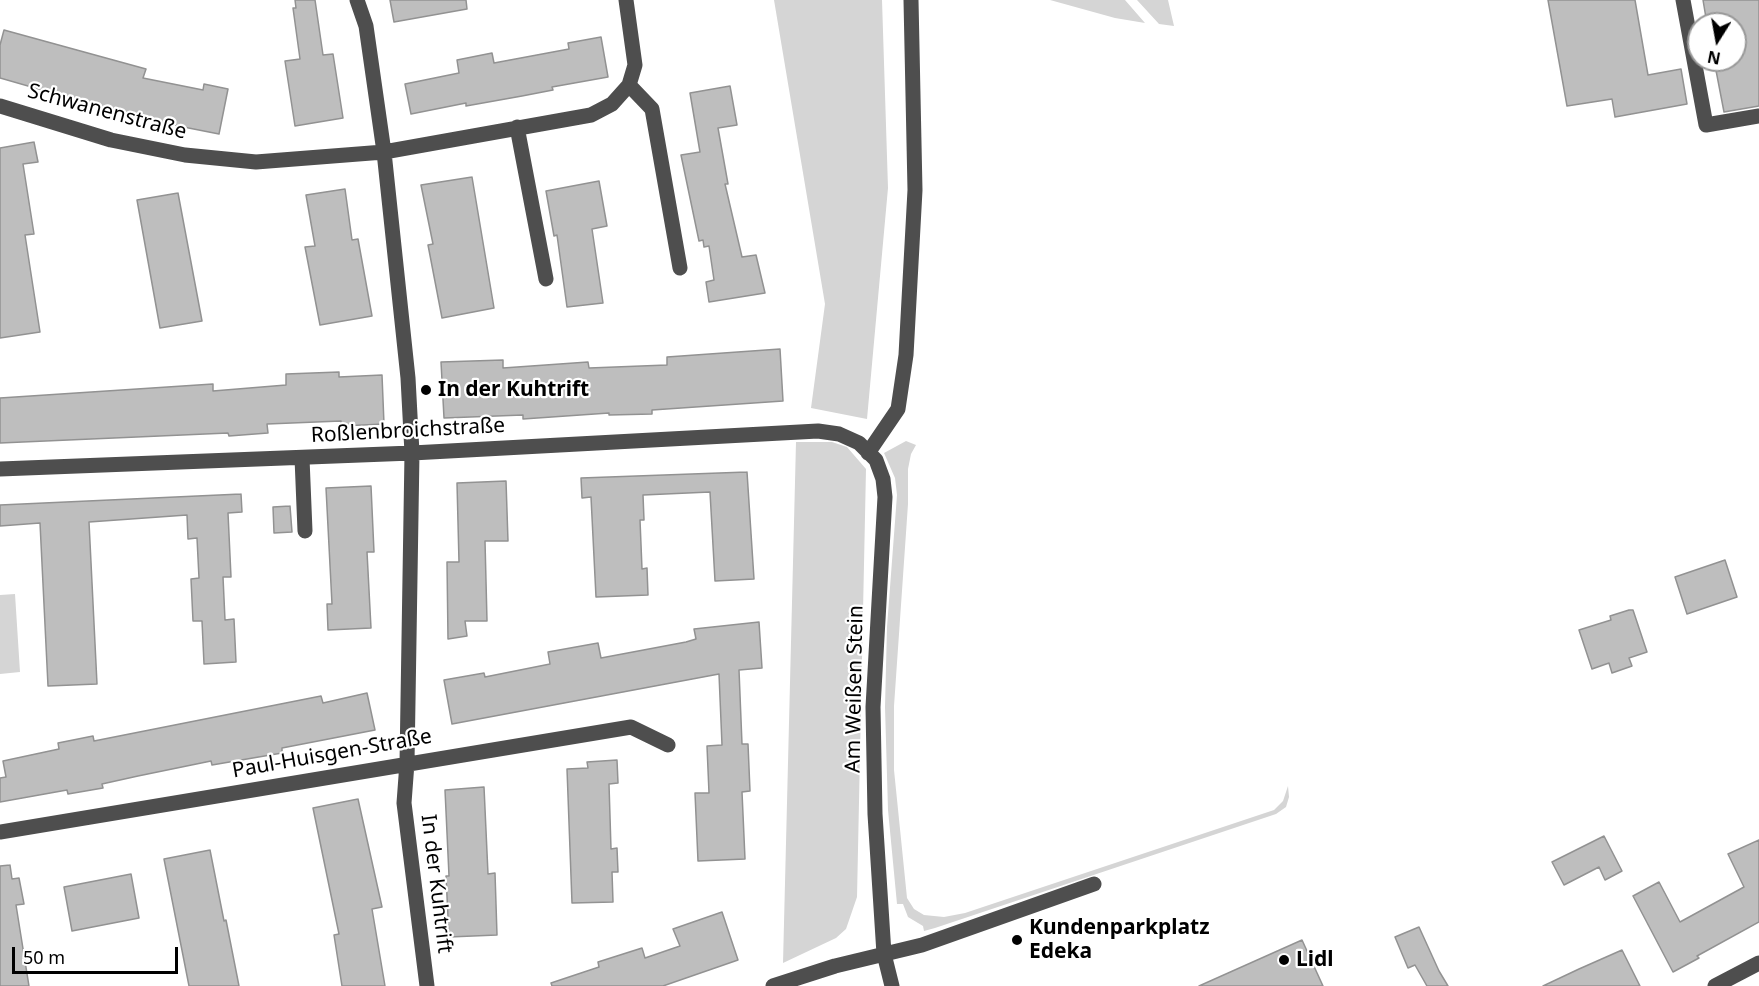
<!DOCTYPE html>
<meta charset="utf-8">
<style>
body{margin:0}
#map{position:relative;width:1759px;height:986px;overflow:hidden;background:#fff;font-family:"Noto Sans",sans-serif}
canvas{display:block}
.north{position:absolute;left:1687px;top:12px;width:60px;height:60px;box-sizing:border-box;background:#fff;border:2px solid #999;border-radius:50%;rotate:191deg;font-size:16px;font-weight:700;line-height:24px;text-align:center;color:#000}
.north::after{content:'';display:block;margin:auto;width:21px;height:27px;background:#000;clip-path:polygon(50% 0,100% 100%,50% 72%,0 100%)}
.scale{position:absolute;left:12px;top:947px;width:166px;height:27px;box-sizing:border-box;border:3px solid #000;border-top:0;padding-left:8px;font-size:18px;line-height:21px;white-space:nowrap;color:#000;-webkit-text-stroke:4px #fff;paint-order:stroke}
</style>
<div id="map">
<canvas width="1759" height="986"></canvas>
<div class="north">N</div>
<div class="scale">50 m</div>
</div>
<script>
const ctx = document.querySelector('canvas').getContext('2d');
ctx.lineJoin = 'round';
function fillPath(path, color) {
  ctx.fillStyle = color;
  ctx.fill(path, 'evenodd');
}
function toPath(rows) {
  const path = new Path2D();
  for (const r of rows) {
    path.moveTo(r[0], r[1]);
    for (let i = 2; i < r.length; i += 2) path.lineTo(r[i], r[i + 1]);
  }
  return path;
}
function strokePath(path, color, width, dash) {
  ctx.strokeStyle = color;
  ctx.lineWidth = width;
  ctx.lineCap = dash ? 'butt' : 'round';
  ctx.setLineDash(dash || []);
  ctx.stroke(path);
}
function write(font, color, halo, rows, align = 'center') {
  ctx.font = font + ' "Noto Sans",sans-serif';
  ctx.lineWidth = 4.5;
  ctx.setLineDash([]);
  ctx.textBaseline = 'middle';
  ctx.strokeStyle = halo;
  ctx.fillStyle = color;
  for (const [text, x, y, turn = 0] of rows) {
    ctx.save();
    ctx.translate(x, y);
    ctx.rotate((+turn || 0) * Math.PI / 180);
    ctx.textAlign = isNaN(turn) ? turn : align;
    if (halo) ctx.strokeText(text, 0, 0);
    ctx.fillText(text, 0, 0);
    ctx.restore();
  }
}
const green = toPath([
 [774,0,882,0,888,188,867,419,811,408,825,304],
 [1050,0,1125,0,1145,23,1115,18],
 [1137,0,1168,0,1174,26,1159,24],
 [906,441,916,445,911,454,908,469,908,504,894,706,894,770,907,898,914,909,924,915,944,917,965,913,1274,810,1283,801,1288,786,1289,797,1286,807,1276,814,935,928,924,931,923,926,908,917,903,904,897,904,888,810,885,707,887,627,897,495,895,478,884,453],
 [796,442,832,442,847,447,866,469,857,897,846,929,836,938,783,963],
 [15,594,20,672,0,674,0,595]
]);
const building = toPath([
 [295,0,315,0,323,55,333,54,343,118,295,126,285,61,300,59,293,8,296,8,295,0],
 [390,0,466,0,467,9,394,22,390,0],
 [1548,0,1635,0,1648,75,1681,69,1687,104,1615,117,1612,99,1567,106,1548,0],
 [1703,0,1759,0,1759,106,1724,112,1714,60,1735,60,1735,24,1707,24,1703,0],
 [4,30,146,69,143,78,203,90,204,84,228,89,219,134,143,119,0,78,0,45,4,30],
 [601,37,608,77,552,87,553,90,522,96,466,106,466,103,411,114,405,84,459,73,457,60,492,53,494,63,569,49,568,43,601,37],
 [730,86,737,125,718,128,728,184,725,184,742,257,756,255,765,293,709,302,706,282,714,280,709,246,704,247,703,240,699,241,681,155,700,152,690,93,730,86],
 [34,142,38,162,23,164,34,234,25,235,40,332,0,338,0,148,34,142],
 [472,177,494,308,442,318,428,245,433,244,421,185,472,177],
 [599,181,607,226,592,229,603,303,567,307,557,235,554,236,546,191,599,181],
 [345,189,352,240,358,239,372,316,320,325,305,247,315,246,306,195,345,189],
 [178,193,202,321,160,328,137,200,178,193],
 [780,349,783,401,652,410,652,414,609,415,609,413,523,419,523,415,444,418,441,362,503,360,503,368,588,362,589,368,667,365,667,357,780,349],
 [339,372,339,377,382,375,384,424,341,426,341,421,267,424,268,433,229,436,228,433,0,443,0,398,213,384,213,391,286,385,286,374,339,372],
 [747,472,754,579,715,581,710,492,643,495,644,520,640,520,642,569,647,568,648,595,596,597,591,497,582,498,581,478,747,472],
 [506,481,508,541,485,541,487,621,465,621,467,636,448,639,447,562,459,562,457,483,506,481],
 [371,486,374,552,367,552,371,628,328,630,327,604,332,604,326,488,371,486],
 [241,494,242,512,228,513,231,577,223,577,225,620,234,619,236,662,204,664,202,621,193,621,191,579,199,578,197,538,188,539,187,515,89,522,97,684,48,686,40,523,0,526,0,505,241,494],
 [290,506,292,532,274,533,273,507,290,506],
 [1725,560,1737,597,1687,614,1675,577,1725,560],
 [1629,610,1633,610,1647,652,1629,658,1632,666,1612,673,1609,663,1592,669,1579,630,1611,620,1610,616,1629,610],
 [759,622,762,668,739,670,742,744,748,744,750,791,742,792,745,859,698,861,695,793,709,793,707,746,722,745,719,674,452,724,444,680,484,673,485,677,550,664,548,652,598,643,601,658,686,642,696,639,694,629,759,622],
 [367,693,375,730,282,748,282,753,212,765,211,761,138,776,102,784,103,788,68,794,67,790,0,802,0,778,6,777,3,761,59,749,58,743,93,736,94,741,321,696,323,703,367,693],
 [617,760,618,783,609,784,611,849,617,848,618,872,612,872,613,902,572,903,567,769,588,768,587,762,617,760],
 [484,787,488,874,495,873,497,935,449,937,446,876,449,876,445,790,484,787],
 [358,799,382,907,372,909,385,986,342,986,334,935,339,934,313,808,358,799],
 [1604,836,1622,871,1605,880,1599,867,1564,885,1552,862,1604,836],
 [1759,840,1759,922,1697,956,1699,958,1673,972,1633,896,1659,882,1680,922,1744,887,1728,854,1759,840],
 [210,850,224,921,226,920,239,986,189,986,164,859,210,850],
 [10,865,12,879,19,878,24,904,16,905,29,986,0,986,0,866,10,865],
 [131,874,139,918,72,931,64,887,131,874],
 [722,912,738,960,663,986,552,986,551,983,599,967,598,962,642,948,645,958,680,946,673,929,722,912],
 [1419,927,1439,971,1448,986,1427,986,1415,965,1408,968,1395,937,1419,927],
 [1302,940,1323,986,1199,986,1302,940],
 [1622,950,1640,986,1543,986,1579,969,1622,950]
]);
const minor = toPath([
 [357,0,366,26,384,152,408,378,412,453,407,763,404,803,427,986],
 [1683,0,1706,125,1759,116],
 [629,85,652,109,680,268],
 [0,106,111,140,185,155,256,162,384,152,591,115,612,104,629,85,635,65,626,0],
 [517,127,546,279],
 [868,453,898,409,906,355,915,190,911,0],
 [302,458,305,531],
 [0,469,412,453,818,431,839,434,859,443,876,460,883,479,885,497,873,707,875,814,884,954,892,986],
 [0,832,631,727,668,745],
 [773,986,835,966,922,945,1094,884],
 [1715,986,1759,963]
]);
const markers = [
 [426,390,6,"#000"],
 [1017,940,6,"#000"],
 [1284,960,6,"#000"]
];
const streetNames = [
 ["Schwanenstraße",107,112,15],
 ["Roßlenbroichstraße",408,431,-3],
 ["Am Weißen Stein",855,689,-89],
 ["Paul-Huisgen-Straße",332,754,-10],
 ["In der Kuhtrift",436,884,83]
];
const poiNames = [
 ["In der Kuhtrift",438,390],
 ["Kundenparkplatz",1029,928],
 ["Edeka",1029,952],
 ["Lidl",1296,960]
];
fillPath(green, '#d5d5d5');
fillPath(building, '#bebebe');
strokePath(building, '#929292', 1.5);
strokePath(minor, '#4e4e4e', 15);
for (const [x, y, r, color] of markers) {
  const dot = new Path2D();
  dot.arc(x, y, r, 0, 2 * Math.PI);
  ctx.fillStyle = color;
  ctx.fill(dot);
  strokePath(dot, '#fff', 2);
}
write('21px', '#000', '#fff', streetNames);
write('bold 21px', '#000', '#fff', poiNames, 'left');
</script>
